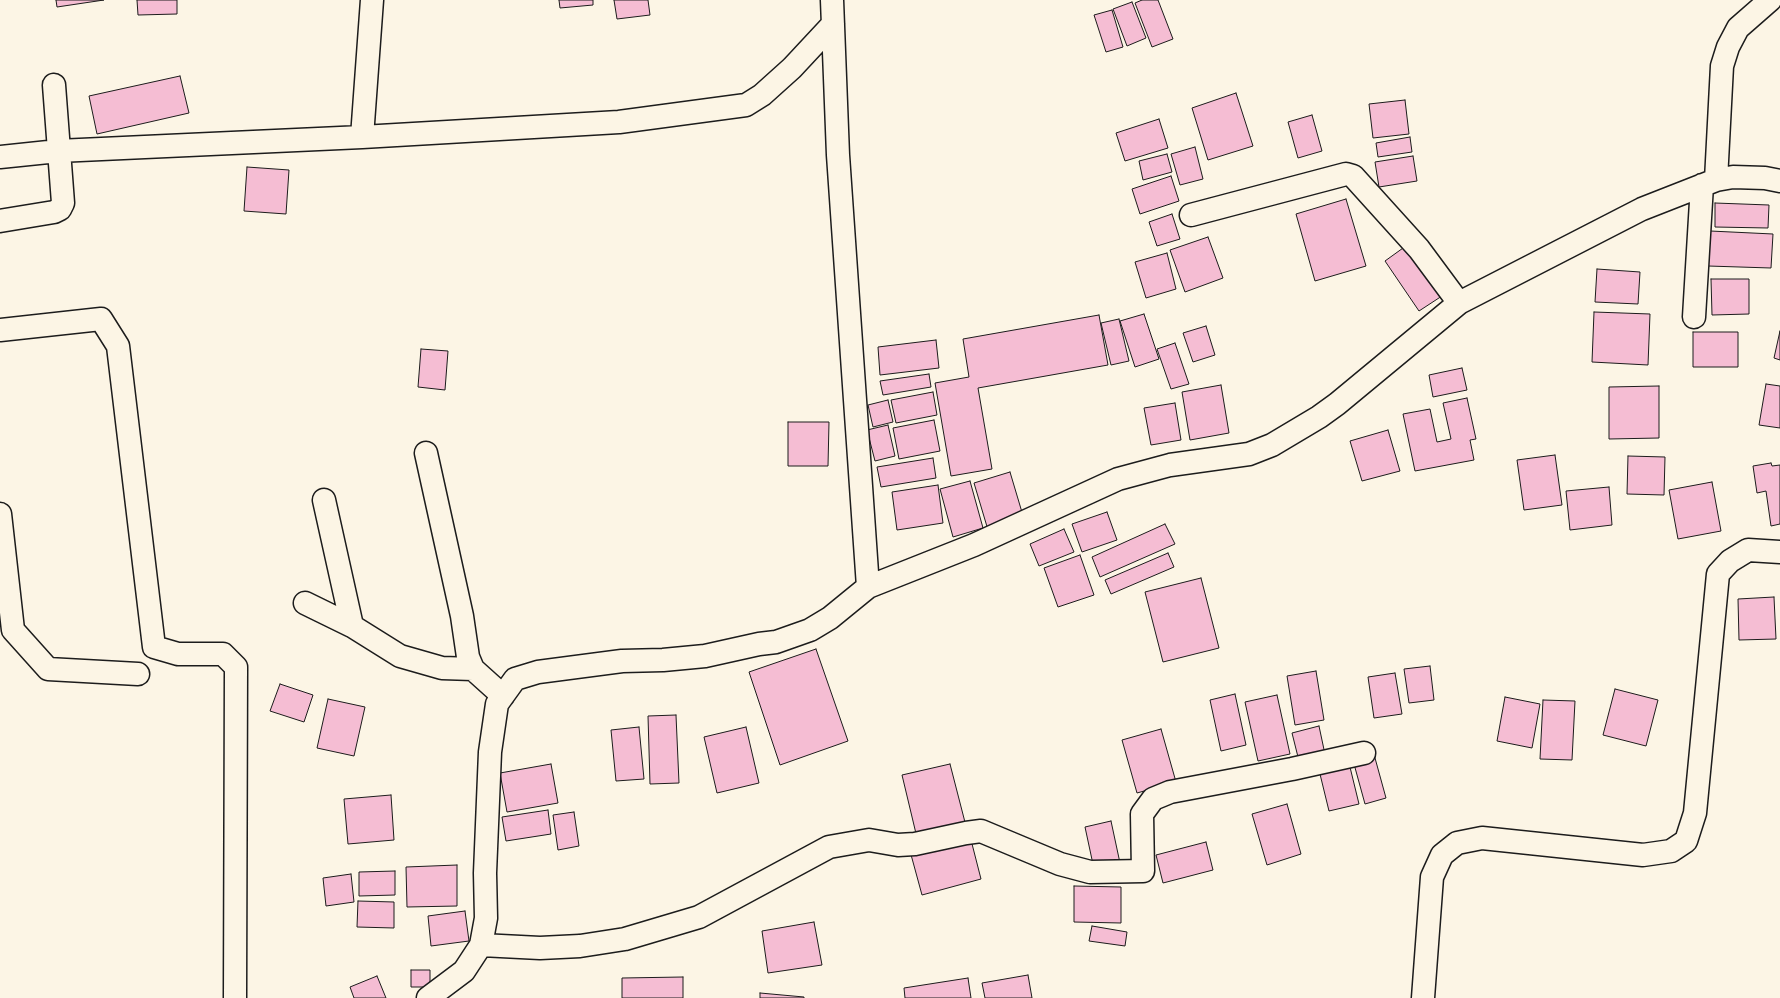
<!DOCTYPE html>
<style>
body{margin:0}
canvas{display:block;background:#fcf5e5}
</style>
<canvas width="1780" height="998"></canvas>
<script>
const ctx = document.querySelector('canvas').getContext('2d');
ctx.lineJoin = 'round';
function fillPath(path, color) {
  ctx.fillStyle = color;
  ctx.fill(path, 'evenodd');
}
function toPath(rows) {
  const path = new Path2D();
  for (const r of rows) {
    path.moveTo(r[0], r[1]);
    for (let i = 2; i < r.length; i += 2) path.lineTo(r[i], r[i + 1]);
  }
  return path;
}
function strokePath(path, color, width, dash) {
  ctx.strokeStyle = color;
  ctx.lineWidth = width;
  ctx.lineCap = dash ? 'butt' : 'round';
  ctx.setLineDash(dash || []);
  ctx.stroke(path);
}
const building = toPath([
 [56,0,104,0,57,7,56,0],
 [137,0,177,0,177,14,138,15,137,0],
 [559,0,593,0,593,5,560,8,559,0],
 [614,0,648,0,650,15,617,19,614,0],
 [1142,0,1158,0,1173,39,1152,47,1135,3,1142,0],
 [1132,2,1146,38,1127,46,1113,9,1132,2],
 [1112,10,1123,47,1106,52,1094,15,1112,10],
 [180,76,189,113,97,134,89,96,180,76],
 [1236,93,1253,146,1208,160,1192,108,1236,93],
 [1405,100,1409,134,1373,138,1369,104,1405,100],
 [1312,115,1322,151,1298,158,1288,122,1312,115],
 [1159,119,1168,148,1125,161,1116,133,1159,119],
 [1410,137,1412,152,1378,157,1376,143,1410,137],
 [1195,147,1203,179,1180,185,1171,154,1195,147],
 [1167,154,1172,172,1143,180,1139,161,1167,154],
 [1413,156,1417,181,1379,187,1375,162,1413,156],
 [247,167,289,170,286,214,244,211,247,167],
 [1171,176,1179,201,1140,214,1132,189,1171,176],
 [1346,199,1366,266,1315,281,1296,214,1346,199],
 [1715,203,1769,205,1768,228,1715,227,1715,203],
 [1172,214,1180,239,1157,246,1149,222,1172,214],
 [1710,231,1773,234,1771,268,1708,266,1710,231],
 [1208,237,1223,278,1185,292,1170,250,1208,237],
 [1410,243,1445,294,1419,311,1385,261,1410,243],
 [1167,253,1176,289,1146,298,1135,262,1167,253],
 [1597,269,1640,272,1638,304,1595,302,1597,269],
 [1711,279,1749,279,1749,314,1712,315,1711,279],
 [1594,312,1650,314,1648,365,1592,362,1594,312],
 [1144,314,1159,359,1135,367,1120,321,1144,314],
 [1099,315,1108,365,978,388,992,469,951,476,935,383,969,377,963,339,1099,315],
 [1119,319,1129,361,1111,365,1101,323,1119,319],
 [1206,326,1215,355,1193,362,1183,333,1206,326],
 [1780,331,1780,360,1774,358,1780,331],
 [1693,332,1738,332,1738,367,1693,367,1693,332],
 [936,340,939,368,880,375,878,347,936,340],
 [1175,343,1189,384,1171,389,1157,349,1175,343],
 [421,349,448,351,445,390,418,387,421,349],
 [1462,368,1467,390,1433,397,1429,375,1462,368],
 [929,374,931,387,883,395,880,381,929,374],
 [1766,384,1780,386,1780,428,1759,425,1766,384],
 [1221,385,1229,433,1190,440,1182,392,1221,385],
 [1659,386,1659,438,1609,439,1609,387,1659,386],
 [933,392,937,415,896,423,891,400,933,392],
 [1467,398,1476,439,1470,440,1474,460,1415,471,1403,414,1430,409,1437,442,1451,439,1443,403,1467,398],
 [888,400,893,422,873,427,868,405,888,400],
 [1175,403,1181,440,1151,445,1144,408,1175,403],
 [934,420,940,451,899,459,893,428,934,420],
 [788,422,829,422,828,466,788,466,788,422],
 [888,425,895,456,875,461,867,430,888,425],
 [1388,430,1400,471,1362,481,1350,441,1388,430],
 [1555,455,1562,505,1524,510,1517,460,1555,455],
 [1628,456,1665,457,1664,495,1627,494,1628,456],
 [933,458,936,478,881,487,877,467,933,458],
 [1771,463,1772,466,1780,465,1780,524,1771,526,1766,491,1757,493,1753,466,1771,463],
 [1010,472,1024,519,988,530,974,483,1010,472],
 [970,481,983,528,953,537,940,489,970,481],
 [1712,482,1721,531,1678,539,1669,490,1712,482],
 [938,485,943,523,897,530,892,492,938,485],
 [1609,487,1612,525,1570,530,1566,491,1609,487],
 [1107,512,1117,540,1082,552,1072,524,1107,512],
 [1165,524,1175,544,1100,577,1092,557,1165,524],
 [1064,529,1074,552,1039,566,1030,544,1064,529],
 [1168,553,1174,567,1111,594,1105,580,1168,553],
 [1080,555,1094,595,1058,607,1044,568,1080,555],
 [1201,578,1219,648,1163,662,1145,592,1201,578],
 [1774,597,1776,639,1739,640,1738,599,1774,597],
 [816,649,848,741,780,765,749,672,816,649],
 [1430,666,1434,700,1409,703,1404,669,1430,666],
 [1316,671,1324,720,1295,725,1287,676,1316,671],
 [1395,673,1402,714,1374,718,1368,677,1395,673],
 [280,684,313,695,304,722,270,711,280,684],
 [1615,689,1658,700,1646,746,1603,735,1615,689],
 [1235,694,1246,745,1221,751,1210,700,1235,694],
 [1277,695,1290,754,1258,761,1245,702,1277,695],
 [1505,697,1540,704,1532,748,1497,741,1505,697],
 [328,699,365,707,354,756,317,748,328,699],
 [1543,700,1575,701,1572,760,1540,759,1543,700],
 [676,715,679,783,650,784,648,716,676,715],
 [1319,726,1326,759,1300,765,1292,733,1319,726],
 [639,727,644,779,616,781,611,730,639,727],
 [746,727,759,783,717,793,704,737,746,727],
 [1161,729,1176,782,1137,793,1122,740,1161,729],
 [1375,758,1386,798,1365,804,1354,764,1375,758],
 [1349,763,1359,804,1329,811,1319,770,1349,763],
 [551,764,558,803,507,812,500,773,551,764],
 [950,764,967,830,918,842,902,775,950,764],
 [391,795,394,840,348,844,344,799,391,795],
 [1287,804,1301,854,1267,865,1252,814,1287,804],
 [548,810,551,834,506,841,502,817,548,810],
 [574,812,579,846,558,850,553,815,574,812],
 [1111,821,1120,863,1094,869,1085,827,1111,821],
 [970,836,981,879,922,895,910,851,970,836],
 [1206,842,1213,870,1163,883,1156,855,1206,842],
 [457,865,457,906,407,907,406,867,457,865],
 [395,871,395,895,359,896,359,872,395,871],
 [351,874,354,902,326,906,323,878,351,874],
 [1074,886,1121,887,1121,923,1074,922,1074,886],
 [358,901,394,902,394,928,357,927,358,901],
 [465,911,469,941,431,946,428,916,465,911],
 [814,922,822,965,768,973,762,931,814,922],
 [1092,926,1127,932,1125,946,1089,941,1092,926],
 [411,970,430,970,430,987,411,987,411,970],
 [1028,975,1032,998,985,998,982,983,1028,975],
 [377,976,386,998,354,998,350,987,377,976],
 [683,977,683,998,622,998,622,978,683,977],
 [968,978,971,998,905,998,904,988,968,978],
 [760,993,804,997,804,998,760,998,760,993]
]);
const minor = toPath([
 [372,0,362,137,619,122,746,105,762,95,792,68,833,24],
 [832,0,838,155,868,587],
 [0,157,58,151,362,137],
 [1716,180,1722,66,1728,47,1738,28,1770,0],
 [1191,215,1346,174,1353,176,1419,249,1459,303],
 [0,221,54,212,60,209,63,203,54,85],
 [1694,317,1702,185],
 [0,330,101,319,118,346,154,647,178,654,223,654,236,667,235,998],
 [426,453,462,616,468,657,473,669,503,696],
 [324,500,352,626,400,656,442,668,473,669],
 [0,514,13,630,48,669,138,674],
 [305,603,352,626],
 [481,945,540,948,580,946,625,939,699,917,829,847,869,840,898,845,915,844,966,833,981,831,1060,864,1090,872,1143,871,1142,814,1153,799,1170,792,1292,769,1364,753],
 [428,998,464,971,481,945,486,918,485,873,490,752,497,704,515,679,538,672,622,661,663,660,705,656,759,644,776,642,810,630,830,618,868,587,974,545,1118,479,1170,465,1249,454,1272,445,1319,417,1337,404,1459,303,1642,209,1716,180,1733,177,1765,178,1780,181],
 [1423,998,1432,877,1442,855,1457,843,1482,838,1643,855,1671,851,1686,841,1695,813,1718,574,1730,561,1748,550,1780,552]
]);
fillPath(building, '#f5bdd3');
strokePath(building, '#1c1c1c', 1);
strokePath(minor, '#1c1c1c', 25);
strokePath(minor, '#fcf5e5', 22);
</script>
